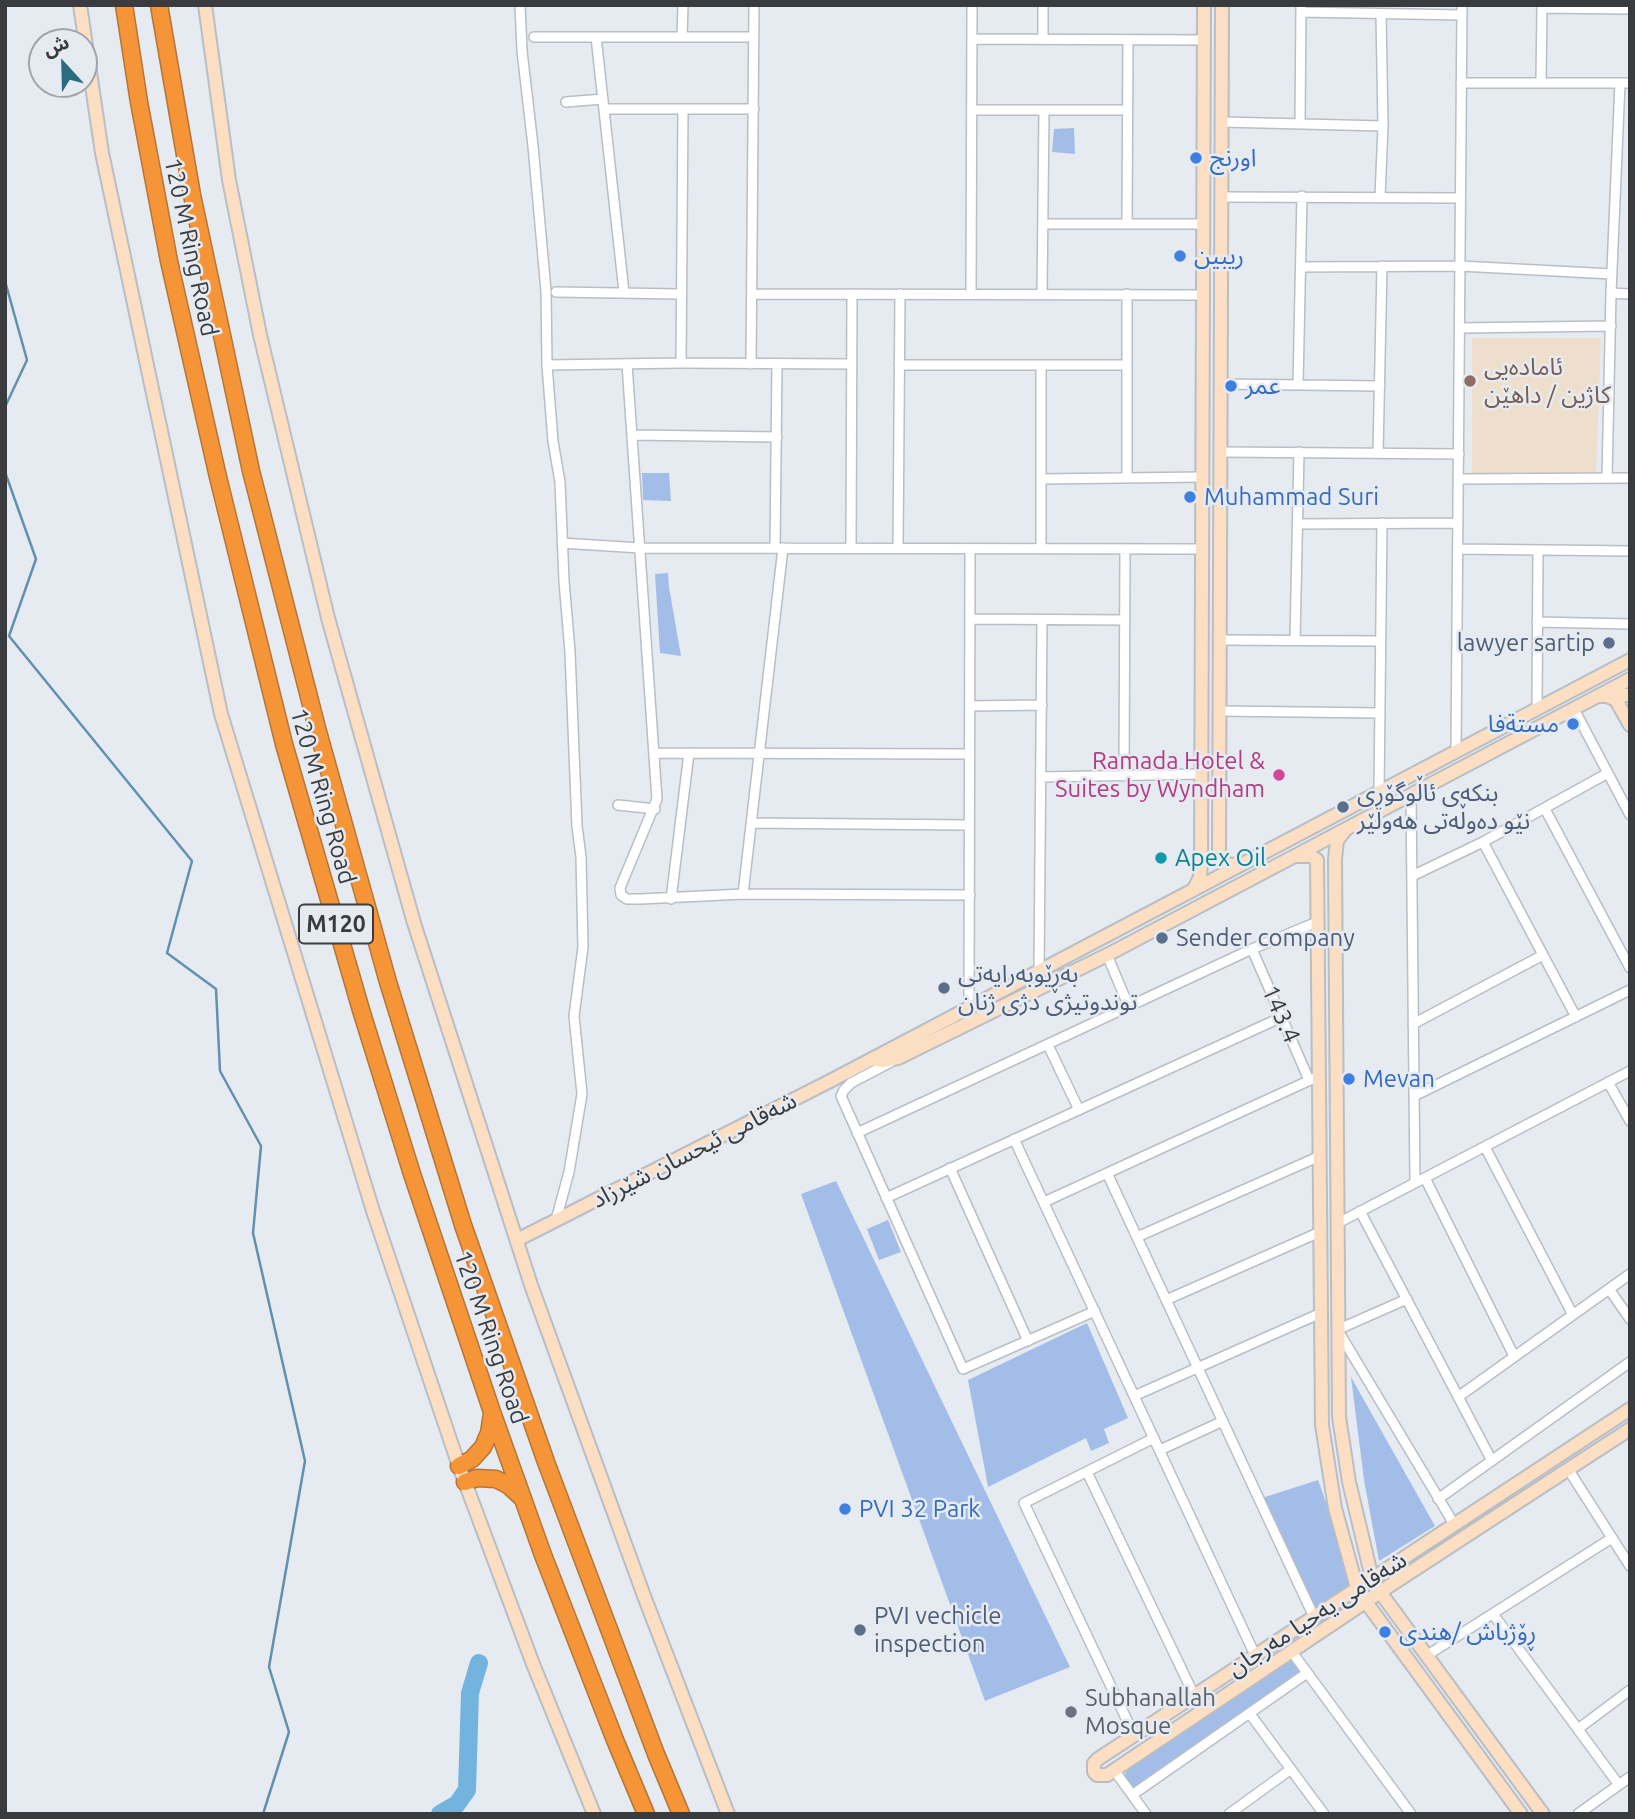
<!DOCTYPE html>
<meta charset="utf-8">
<style>
body{margin:0}
#map{position:relative;width:1635px;height:1819px;overflow:hidden;background:#e6ebf2;font-family:Ubuntu,"Noto Sans Arabic",sans-serif}
canvas{display:block}
.frame{position:absolute;inset:0;border:7px solid #393b3e;pointer-events:none}
.north{position:absolute;left:28px;top:28px;width:70px;height:70px;box-sizing:border-box;background:#e6ebf2;border:2px solid #a1a5aa;border-radius:50%;rotate:338deg;font-size:19px;font-weight:700;line-height:28px;text-align:center;color:#393b3e}
.north::after{content:'';display:block;margin:auto;width:24px;height:32px;background:#296d7e;clip-path:polygon(50% 0,100% 100%,50% 72%,0 100%)}
</style>
<div id="map">
<canvas width="1635" height="1819"></canvas>
<div class="frame"></div>
<div class="north">ش</div>
</div>
<script>
const ctx = document.querySelector('canvas').getContext('2d');
ctx.lineJoin = 'round';
function fillPath(path, color) {
  ctx.fillStyle = color;
  ctx.fill(path, 'evenodd');
}
function toPath(rows) {
  const path = new Path2D();
  for (const r of rows) {
    path.moveTo(r[0], r[1]);
    for (let i = 2; i < r.length; i += 2) path.lineTo(r[i], r[i + 1]);
  }
  return path;
}
function strokePath(path, color, width, dash) {
  ctx.strokeStyle = color;
  ctx.lineWidth = width;
  ctx.lineCap = dash ? 'butt' : 'round';
  ctx.setLineDash(dash || []);
  ctx.stroke(path);
}
function write(font, color, halo, rows, align = 'center') {
  ctx.font = font + ' Ubuntu,"Noto Sans Arabic",sans-serif';
  ctx.lineWidth = 5;
  ctx.setLineDash([]);
  ctx.textBaseline = 'middle';
  ctx.strokeStyle = halo;
  ctx.fillStyle = color;
  for (const [text, x, y, turn = 0] of rows) {
    ctx.save();
    ctx.translate(x, y);
    ctx.rotate((+turn || 0) * Math.PI / 180);
    ctx.textAlign = isNaN(turn) ? turn : align;
    if (halo) ctx.strokeText(text, 0, 0);
    ctx.fillText(text, 0, 0);
    ctx.restore();
  }
}
const education = toPath([
 [1472,338,1601,338,1596,475,1472,474]
]);
const green = toPath([
 [1074,128,1075,154,1052,152,1054,129],
 [642,473,669,473,671,501,643,500],
 [668,573,669,587,681,656,660,653,655,574],
 [836,1181,1070,1667,985,1701,801,1194],
 [888,1220,901,1252,879,1260,867,1229],
 [1087,1323,1128,1418,1104,1429,1109,1443,1091,1451,1086,1438,988,1487,968,1380],
 [1351,1377,1435,1526,1379,1561,1364,1480],
 [1318,1480,1357,1588,1314,1617,1259,1499],
 [1292,1652,1307,1673,1132,1795,1122,1780,1128,1769,1217,1701]
]);
const stream = toPath([
 [5,281,27,360,5,407],
 [5,472,36,559,9,636,192,861,167,953,216,989,220,1071,261,1146,253,1233,305,1461,269,1667,289,1732,263,1814]
]);
const river = toPath([
 [440,1814,457,1804,467,1790,470,1693,479,1663]
]);
const street = toPath([
 [520,5,522,51,533,146,546,291,547,365,553,441,560,482,564,581,570,652,577,826,581,857,583,947,574,1016,582,1094,569,1172,556,1220],
 [1542,8,1630,9],
 [1301,12,1462,15],
 [534,37,754,37],
 [596,37,624,292],
 [682,37,683,5],
 [1043,38,1043,5],
 [972,39,1204,40],
 [1541,82,1542,5],
 [1461,83,1630,83],
 [566,102,603,99],
 [604,109,754,109],
 [972,110,1127,110],
 [1222,122,1383,126],
 [1300,124,1301,5],
 [1222,197,1460,198],
 [1380,197,1383,126,1381,14],
 [1043,224,1203,224],
 [1127,224,1128,40],
 [1302,267,1460,266,1612,274],
 [556,292,680,294],
 [1611,293,1630,294],
 [753,294,1203,295],
 [971,294,972,5],
 [1042,294,1044,110],
 [1460,328,1611,326],
 [681,363,683,109],
 [627,364,657,799,620,888,621,895,627,899,641,899,743,894,970,895],
 [751,364,754,5],
 [547,365,681,363,851,364],
 [899,365,1127,365],
 [1221,384,1380,386],
 [1298,385,1302,196],
 [632,435,777,437],
 [1221,452,1459,454],
 [1378,453,1382,266],
 [1127,477,1127,294],
 [1607,478,1611,293,1620,83],
 [1041,479,1203,477],
 [1458,479,1630,478],
 [1298,524,1458,523],
 [562,543,640,548,1202,549],
 [775,548,777,364],
 [851,548,852,294],
 [898,548,900,294],
 [1041,548,1041,365],
 [1458,549,1630,551],
 [970,619,1125,620],
 [1537,622,1630,624],
 [1220,640,1379,641],
 [1295,640,1299,452],
 [970,706,1042,705],
 [1537,709,1538,550],
 [1574,709,1630,815],
 [1220,711,1379,713],
 [1456,752,1462,5],
 [655,753,969,754],
 [1124,776,1125,549],
 [1041,777,1201,774],
 [1379,792,1382,523],
 [1411,795,1415,1183],
 [618,805,655,809],
 [1545,809,1630,968],
 [751,823,968,825],
 [1483,842,1576,1017],
 [1412,876,1483,842,1608,773],
 [743,894,783,548],
 [671,899,689,753],
 [1252,949,1309,1080],
 [1107,955,1129,1007],
 [1039,971,1042,620],
 [969,1008,970,549],
 [1413,1024,1543,955],
 [1048,1045,1079,1110],
 [891,1062,851,1083,844,1090,841,1096,963,1369,1095,1311],
 [1608,1082,1630,1121],
 [1414,1096,1630,990],
 [857,1133,1252,949,1317,922],
 [1014,1139,1255,1655],
 [1485,1147,1573,1315],
 [950,1168,1028,1341],
 [1107,1173,1314,1617],
 [1425,1178,1514,1356],
 [886,1198,1282,1017],
 [1044,1202,1319,1076],
 [1360,1211,1492,1461],
 [1338,1223,1630,1071],
 [1137,1237,1320,1156],
 [1609,1289,1630,1319],
 [1166,1300,1320,1232],
 [1339,1329,1407,1299],
 [1340,1334,1454,1524],
 [1134,1396,1321,1313],
 [1458,1397,1630,1274],
 [1160,1450,1223,1421],
 [1568,1469,1630,1566],
 [1087,1472,1194,1695],
 [1438,1499,1630,1362],
 [1493,1614,1619,1785],
 [1292,1652,1411,1814],
 [1426,1656,1612,1538],
 [1250,1714,1324,1814],
 [1578,1729,1630,1690],
 [1134,1735,1024,1503,1154,1438],
 [1114,1770,1146,1814],
 [1132,1795,1307,1673],
 [1229,1814,1291,1769],
 [1578,1814,1630,1777]
]);
const secondary = toPath([
 [80,5,102,153,221,714,373,1211,459,1466,533,1664,594,1814],
 [205,5,229,180,260,335,328,618,414,923,531,1285,644,1596,728,1814],
 [1222,5,1219,851,1224,864,1239,865],
 [1599,696,1607,696,1616,700,1630,725],
 [1618,703,1621,695,1630,695],
 [1346,829,1337,841,1335,859,1339,1417,1349,1482,1372,1578,1380,1592,1543,1814],
 [1295,856,1311,856,1317,860,1322,1425,1335,1508,1357,1588,1366,1602,1521,1814],
 [1194,889,1200,877,1201,863,1204,5],
 [876,1060,883,1061,898,1058,1107,955,1630,679],
 [517,1240,832,1080,1630,660],
 [1630,1409,1098,1759,1094,1763,1094,1772,1097,1775,1107,1775,1380,1592,1630,1429]
]);
const highway = toPath([
 [124,5,139,102,169,261,218,477,284,744,361,1010,412,1174,492,1412,543,1555,615,1740,646,1814],
 [159,5,192,195,251,471,317,728,388,982,463,1225,546,1462,656,1754,681,1814],
 [459,1466,472,1459,483,1447,489,1433,492,1414],
 [465,1482,477,1478,496,1479,508,1485,522,1498]
]);
const markers = [
 [1196,158,7,"#3f7fe0"],
 [1180,256,7,"#3f7fe0"],
 [1470,381,7,"#8d6e63"],
 [1231,386,7,"#3f7fe0"],
 [1190,497,7,"#3f7fe0"],
 [1609,643,7,"#5c6f8a"],
 [1573,724,7,"#3f7fe0"],
 [1279,775,7,"#d1479c"],
 [1343,807,7,"#5c6f8a"],
 [1161,858,7,"#0f9aa8"],
 [1162,938,7,"#5c6f8a"],
 [944,988,7,"#5c6f8a"],
 [1349,1079,7,"#3f7fe0"],
 [845,1509,7,"#3f7fe0"],
 [860,1630,7,"#5c6f8a"],
 [1385,1632,7,"#3f7fe0"],
 [1071,1712,7,"#6b7280"]
];
const shields = [
 [336,924,74]
];
const shieldNames = [
 ["M120",336,924]
];
const shopNames = [
 ["اورنج",1210,158],
 ["ريبين",1194,256],
 ["عمر",1245,386],
 ["Muhammad Suri",1204,497],
 ["مستةفا",1559,724,"right"],
 ["Mevan",1363,1079],
 ["PVI 32 Park",859,1509],
 ["ڕۆژباش /ھندی",1399,1632]
];
const streetNames = [
 ["120 M Ring Road",191,247,78],
 ["120 M Ring Road",323,796,74],
 ["143.4",1281,1014,66],
 ["شەقامی ئیحسان شێرزاد",694,1150,-27],
 ["120 M Ring Road",491,1337,71],
 ["شەقامی یەحیا مەرجان",1317,1614,-33]
];
const educationNames = [
 ["ئامادەيی",1484,367],
 ["کاژين / داهێن",1484,395]
];
const serviceNames = [
 ["lawyer sartip",1595,643,"right"],
 ["بنکەی ئاڵوگۆڕی",1357,793],
 ["نێو دەوڵەتی هەولێر",1357,821],
 ["Sender company",1176,938],
 ["بەڕێوبەرایەتی",958,974],
 ["توندوتیژی دژی ژنان",958,1002],
 ["PVI vechicle",874,1616],
 ["inspection",874,1644]
];
const hotelNames = [
 ["Ramada Hotel &",1265,761],
 ["Suites by Wyndham",1265,789]
];
const cultureNames = [
 ["Apex Oil",1175,858]
];
const worshipNames = [
 ["Subhanallah",1085,1698],
 ["Mosque",1085,1726]
];
fillPath(education, '#eedecc');
fillPath(green, '#a2bde8');
strokePath(stream, '#6290af', 2.5);
strokePath(river, '#73b4df', 18);
strokePath(street, '#b9bec5', 12);
strokePath(secondary, '#b9bec5', 16);
strokePath(highway, '#b3763a', 19);
strokePath(street, '#fff', 9);
strokePath(secondary, '#fcdfc3', 12);
strokePath(highway, '#f59538', 16);
for (const [x, y, r, color] of markers) {
  const dot = new Path2D();
  dot.arc(x, y, r, 0, 2 * Math.PI);
  ctx.fillStyle = color;
  ctx.fill(dot);
  strokePath(dot, '#e6ebf2', 2.5);
}
for (const [x, y, w] of shields) {
  const box = new Path2D();
  box.roundRect(x - w / 2, y - 19.5, w, 39, 5);
  ctx.fillStyle = '#e6ebf2';
  ctx.fill(box);
  strokePath(box, '#393b3e', 2);
}
write('bold 23px', '#393b3e', null, shieldNames);
write('24px', '#366cbe', '#e6ebf2', shopNames, 'left');
write('24px', '#393b3e', '#e6ebf2', streetNames);
write('24px', '#785e54', '#e6ebf2', educationNames, 'left');
write('24px', '#4e5e75', '#e6ebf2', serviceNames, 'left');
write('24px', '#b23c85', '#e6ebf2', hotelNames, 'right');
write('24px', '#0d838f', '#e6ebf2', cultureNames, 'left');
write('24px', '#5b616d', '#e6ebf2', worshipNames, 'left');
</script>
